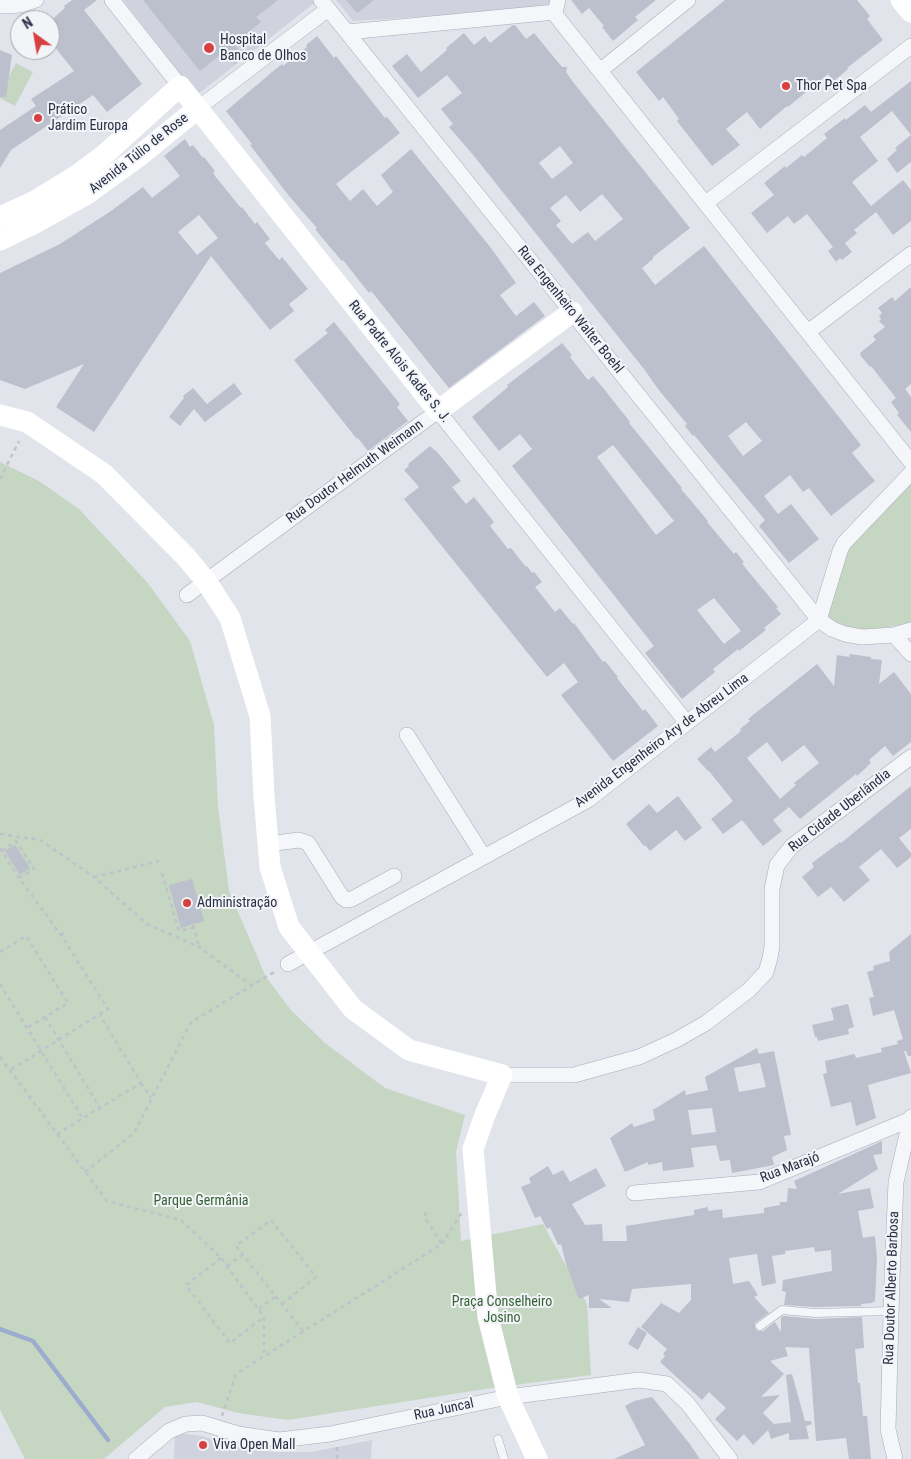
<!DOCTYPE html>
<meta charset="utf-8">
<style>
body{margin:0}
#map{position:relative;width:911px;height:1459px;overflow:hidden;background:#e2e4eb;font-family:"Roboto Condensed",sans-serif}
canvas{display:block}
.north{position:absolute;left:10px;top:10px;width:50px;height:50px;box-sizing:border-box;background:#f2f4f8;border:1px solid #a2a5b0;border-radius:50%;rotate:328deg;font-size:14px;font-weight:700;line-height:20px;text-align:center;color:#292f45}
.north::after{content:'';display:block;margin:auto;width:18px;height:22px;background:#d84040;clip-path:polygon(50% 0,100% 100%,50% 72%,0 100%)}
</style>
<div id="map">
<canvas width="911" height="1459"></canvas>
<div class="north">N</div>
</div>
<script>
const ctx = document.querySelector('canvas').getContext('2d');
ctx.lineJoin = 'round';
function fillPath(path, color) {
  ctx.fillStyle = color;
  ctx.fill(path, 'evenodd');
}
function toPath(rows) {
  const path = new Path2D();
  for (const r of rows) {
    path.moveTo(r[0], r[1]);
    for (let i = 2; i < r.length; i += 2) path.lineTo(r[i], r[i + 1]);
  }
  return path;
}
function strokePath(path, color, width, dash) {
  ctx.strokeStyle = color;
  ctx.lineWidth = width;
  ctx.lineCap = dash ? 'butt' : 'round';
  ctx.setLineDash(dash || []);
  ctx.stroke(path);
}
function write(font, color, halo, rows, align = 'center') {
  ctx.font = font + ' "Roboto Condensed",sans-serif';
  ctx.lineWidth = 4;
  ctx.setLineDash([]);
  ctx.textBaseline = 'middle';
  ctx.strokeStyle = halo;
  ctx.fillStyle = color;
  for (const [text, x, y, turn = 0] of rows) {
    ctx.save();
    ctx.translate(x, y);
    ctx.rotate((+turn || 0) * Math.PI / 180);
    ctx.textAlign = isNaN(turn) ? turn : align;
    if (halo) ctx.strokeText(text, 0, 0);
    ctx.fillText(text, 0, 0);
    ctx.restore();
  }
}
const built = toPath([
 [123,0,316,0,317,1,197,95],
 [336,0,554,0,551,9,353,21],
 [179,1433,202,1436,237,1447,274,1452,311,1452,372,1440,371,1459,174,1459,175,1435]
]);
const green = toPath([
 [16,63,33,72,15,106,0,98,0,93],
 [0,462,39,481,79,509,147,582,190,641,214,725,218,806,229,891,266,977,291,1010,325,1043,385,1088,465,1115,456,1152,461,1241,543,1224,587,1304,591,1375,485,1389,288,1420,238,1413,197,1402,165,1407,104,1459,25,1459,0,1410],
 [911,478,911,623,858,632,823,617,845,541]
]);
const stream = toPath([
 [0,1329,33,1341,108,1440]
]);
const building = toPath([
 [72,0,97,0,84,10,142,84,107,112,93,95,11,150,0,168,0,130,36,106,31,99,74,71,50,41,50,21,65,8,64,6],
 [143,0,278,0,256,17,261,22,234,44,244,56,235,64,225,51,200,71],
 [346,0,374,0,357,13],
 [571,0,656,0,635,17,638,20,613,41,602,27,604,26,589,8,582,14],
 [725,0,857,0,870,16,867,19,883,40,847,68,848,69,834,81,828,74,788,107,787,106,760,129,747,112,726,129,740,145,712,166,677,121,679,119,663,97,659,101,636,72],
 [513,25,515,25,526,39,534,33,562,67,567,67,566,72,573,82,690,228,653,257,653,259,642,268,655,285,704,246,861,445,852,453,875,481,831,516,809,488,803,492,790,475,764,496,778,514,791,504,819,539,789,563,759,526,765,520,694,435,693,436,685,426,687,424,658,389,644,369,474,156,449,127,453,124,441,109,462,93,447,75,418,98,392,66,407,54,421,72,447,50,446,48,464,33,474,45,485,36,490,43],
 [560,146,573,163,552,179,539,163],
 [602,194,623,219,595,241,588,232,572,244,556,225,561,221,550,208,566,195,580,212],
 [746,422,762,441,743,456,728,436],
 [317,36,334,58,336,56,385,118,387,117,400,133,336,184,350,201,363,189,377,206,393,192,381,175,411,149,491,248,516,283,500,295,516,316,534,302,545,316,449,388,371,291,369,293,343,260,342,261,329,246,315,229,317,228,289,196,250,145,252,144,226,111,271,73,282,64,283,66,307,47,306,45],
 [0,50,12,55,6,97,0,97],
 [911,81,911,135,892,111,860,137,878,161,852,182,871,206,903,180,911,190,911,221,893,235,876,212,854,230,857,233,845,243,852,252,842,260,840,258,836,262,828,251,833,247,807,214,794,224,788,216,767,233,751,213,774,195,764,183,785,166,786,168,802,155,804,157,827,138,824,134,845,118,846,120,865,105,871,112],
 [911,135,911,162,897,173,887,159,897,150,895,148],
 [185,139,190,147,193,145,203,158,204,157,215,171,213,172,215,176,241,208,242,207,255,224,257,222,270,239,265,243,279,260,282,257,308,289,289,304,294,311,270,330,211,256,94,432,56,407,84,364,25,389,0,380,0,273,60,244,111,211,143,187,152,198,180,176,164,156],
 [199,215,218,238,197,255,178,232],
 [911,287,911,384,905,389,911,397,911,432,897,415,899,413,891,402,896,398,871,366,870,367,860,355,861,354,860,353,876,340,873,336,885,327,879,321,881,319,879,316,882,313,878,308,892,297,895,301],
 [334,322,400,404,397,407,408,421,368,451,358,438,357,439,294,360,328,333,325,330],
 [562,343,572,355,570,357,588,380,593,376,604,389,630,422,629,423,682,488,681,489,708,521,707,522,734,554,736,552,744,562,742,563,747,570,778,607,776,608,781,614,764,628,766,630,739,651,738,649,713,669,715,672,682,699,645,653,654,646,512,466,532,449,520,434,499,451,472,417,508,387,507,385],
 [613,445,674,521,656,535,597,457],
 [714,598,741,631,724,644,697,610],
 [234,383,242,394,205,422,194,409,180,426,169,417,184,398,183,396,193,388,207,404],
 [430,446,438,453,461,481,452,487,466,504,474,497,494,522,490,526,508,549,511,548,526,567,527,566,532,573,534,572,542,582,535,587,555,612,560,608,573,624,574,623,603,662,605,661,618,677,617,678,643,711,645,709,658,726,613,761,561,695,578,682,564,663,547,677,404,499,419,487,404,470,409,466,408,464],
 [850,654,871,657,871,659,882,660,879,684,894,672,911,694,911,742,893,756,885,746,869,760,871,763,867,766,867,767,857,776,856,774,800,819,789,807,773,820,782,831,763,846,742,820,723,834,711,819,733,801,709,771,708,771,697,759,711,747,715,752,741,731,740,729,750,721,748,719,817,664,834,686,837,655,849,657],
 [767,742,782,762,804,745,819,763,794,783,796,785,780,799,747,758],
 [911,786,911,829,899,838,911,853,911,857,897,868,881,849,859,867,870,880,844,902,831,887,818,897,802,877,814,867,812,863,840,842,841,843],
 [678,796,702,828,685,841,676,830,650,851,645,845,644,846,626,824,649,804,657,813],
 [15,845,30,868,20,875,5,851],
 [192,879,204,921,181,928,169,885],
 [911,934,911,1056,908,1056,906,1051,904,1051,911,1073,868,1085,876,1118,856,1126,851,1102,831,1107,823,1074,827,1073,825,1061,854,1054,855,1055,856,1058,882,1052,881,1048,898,1044,897,1041,903,1039,894,1010,873,1016,869,998,874,997,867,972,874,970,873,966,890,961,889,952],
 [848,1004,854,1027,848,1029,849,1034,818,1041,817,1037,815,1037,812,1025,834,1020,831,1008],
 [757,1048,759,1054,774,1051,791,1135,784,1136,787,1150,772,1157,774,1165,732,1173,730,1160,720,1161,716,1145,691,1148,694,1167,663,1171,662,1162,648,1165,648,1162,625,1172,610,1138,632,1123,634,1127,655,1120,653,1110,685,1090,686,1095,708,1090,705,1077],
 [760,1063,766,1087,739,1092,734,1068],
 [712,1108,716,1132,692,1135,688,1110],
 [882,1141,882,1154,873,1155,878,1169,838,1194,870,1188,874,1208,858,1211,863,1238,874,1236,875,1237,877,1258,875,1301,873,1302,872,1303,861,1304,861,1306,815,1307,784,1305,786,1292,782,1291,783,1280,832,1271,831,1250,815,1252,814,1247,785,1251,785,1254,772,1256,776,1283,762,1286,757,1254,729,1258,733,1284,749,1281,758,1295,754,1297,769,1313,755,1323,755,1327,757,1331,763,1331,775,1322,781,1332,781,1317,784,1316,815,1319,862,1317,864,1348,855,1349,858,1383,860,1383,863,1416,867,1416,871,1459,849,1459,846,1438,816,1441,809,1348,785,1347,788,1356,770,1361,784,1374,761,1397,780,1395,763,1413,774,1424,791,1422,786,1375,792,1374,805,1421,811,1421,812,1424,806,1426,809,1439,789,1440,789,1433,771,1439,768,1430,753,1445,744,1434,737,1441,715,1419,726,1408,709,1392,702,1400,660,1362,665,1356,663,1354,667,1349,641,1327,661,1303,679,1313,691,1300,691,1284,632,1289,629,1302,599,1299,612,1308,589,1308,589,1295,579,1299,566,1264,561,1244,558,1245,550,1227,547,1229,540,1216,535,1218,521,1187,531,1183,529,1178,548,1166,553,1175,563,1170,570,1182,596,1168,606,1186,572,1204,585,1225,602,1224,603,1241,627,1241,626,1226,694,1215,694,1210,708,1207,708,1211,722,1209,723,1218,764,1213,764,1208,780,1205,780,1202,787,1202,788,1188,797,1189,794,1181],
 [638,1327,647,1333,638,1350,628,1344],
 [652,1397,689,1443,700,1459,614,1459,645,1445,625,1406,634,1401]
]);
const path = toPath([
 [0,479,19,441],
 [0,834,40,840,94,877,147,924,199,947,251,985],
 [0,848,19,878,61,935,108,1009,10,1070],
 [2,851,16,841,34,869,19,878],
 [162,873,179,931,193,928],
 [94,877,159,861],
 [193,925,199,947],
 [61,935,66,931],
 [0,952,26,936,68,1003,27,1028],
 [0,984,83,1119],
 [45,1017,100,1108],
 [0,1057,107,1201,181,1220,221,1258,264,1317,264,1356],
 [141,1083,151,1098],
 [57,1134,141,1083,100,1015],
 [85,1172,134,1133,191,1022,276,971],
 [426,1212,425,1218,442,1244],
 [221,1258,186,1285,230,1343,264,1317],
 [227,1266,243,1254],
 [282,1304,316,1277,271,1220,236,1246,303,1331],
 [259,1309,275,1297],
 [222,1416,236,1374,442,1244,460,1215,462,1214],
 [337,1459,337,1447]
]);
const lane = toPath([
 [760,1326,782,1310,815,1313,891,1311],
 [498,1439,504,1459]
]);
const street = toPath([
 [112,0,180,86],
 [321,0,819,620,832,629,845,634,862,637,894,635,911,630],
 [558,0,555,12,557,17,911,462],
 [0,6,11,6,24,4,36,0],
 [347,32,555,12],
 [601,70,688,0],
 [197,109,328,9],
 [706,203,911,46],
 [808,332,911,254],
 [187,595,438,411,687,723],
 [894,635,911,654],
 [407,735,484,857],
 [268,844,299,840,308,843,342,897,346,900,352,899,394,876],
 [288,964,588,800,819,620,840,551,844,543,911,473],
 [502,1075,574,1075,639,1057,676,1040,706,1023,749,990,766,972,770,958,772,946,772,889,777,865,792,846,911,757],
 [634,1193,759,1182,909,1120],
 [136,1459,169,1431,186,1424,202,1423,238,1434,279,1440,330,1434,508,1397,639,1380,667,1384,688,1404,730,1459],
 [895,1459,888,1429,892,1278,896,1182,911,1117]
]);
const secondary = toPath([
 [901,0,911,12],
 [0,217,33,202,76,176,103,156,180,86,438,411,572,312],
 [0,240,35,223,87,194,138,157,197,109],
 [0,415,27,422,104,474,186,557,206,581,230,618,260,716,264,796,270,867,289,927,353,1009,409,1050,502,1075,485,1115,473,1149,488,1317,508,1397,537,1459]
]);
const markers = [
 [209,48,6,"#d84040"],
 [786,86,5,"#d84040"],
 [38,118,5,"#d84040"],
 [187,903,5,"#d84040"],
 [203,1445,5,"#d84040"]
];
const poiNames = [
 ["Hospital",220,40],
 ["Banco de Olhos",220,56],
 ["Thor Pet Spa",796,86],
 ["Prático",48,110],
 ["Jardim Europa",48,126],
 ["Administração",197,903],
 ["Viva Open Mall",213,1445]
];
const streetNames = [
 ["Avenida Túlio de Rose",139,154,-38],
 ["Rua Engenheiro Walter Boehl",570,310,51],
 ["Rua Padre Alois Kades S. J.",399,362,51],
 ["Rua Doutor Helmuth Weimann",355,472,-36],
 ["Avenida Engenheiro Ary de Abreu Lima",662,741,-37],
 ["Rua Cidade Uberlândia",840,811,-38],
 ["Rua Marajó",790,1168,-21],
 ["Rua Doutor Alberto Barbosa",892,1288,-88],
 ["Rua Juncal",444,1410,-12]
];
const parkNames = [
 ["Parque Germânia",201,1201],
 ["Praça Conselheiro",502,1302],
 ["Josino",502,1318]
];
fillPath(built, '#d0d3de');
fillPath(green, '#c5d6c3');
strokePath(stream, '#9bacce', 4.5);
fillPath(building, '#bcbfcc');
strokePath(lane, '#a7aab6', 9);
strokePath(street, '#a7aab6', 16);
strokePath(path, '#c0c2ca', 2.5, [4, 4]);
strokePath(lane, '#f5f6f9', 8);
strokePath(street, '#f5f6f9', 15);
strokePath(secondary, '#fff', 21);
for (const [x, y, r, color] of markers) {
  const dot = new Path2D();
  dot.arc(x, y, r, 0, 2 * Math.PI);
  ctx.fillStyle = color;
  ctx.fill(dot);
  strokePath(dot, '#f2f4f8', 2);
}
write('14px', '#292f45', '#f2f4f8', poiNames, 'left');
write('14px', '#292f45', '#f2f4f8', streetNames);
write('14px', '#366235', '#f2f4f8', parkNames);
</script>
